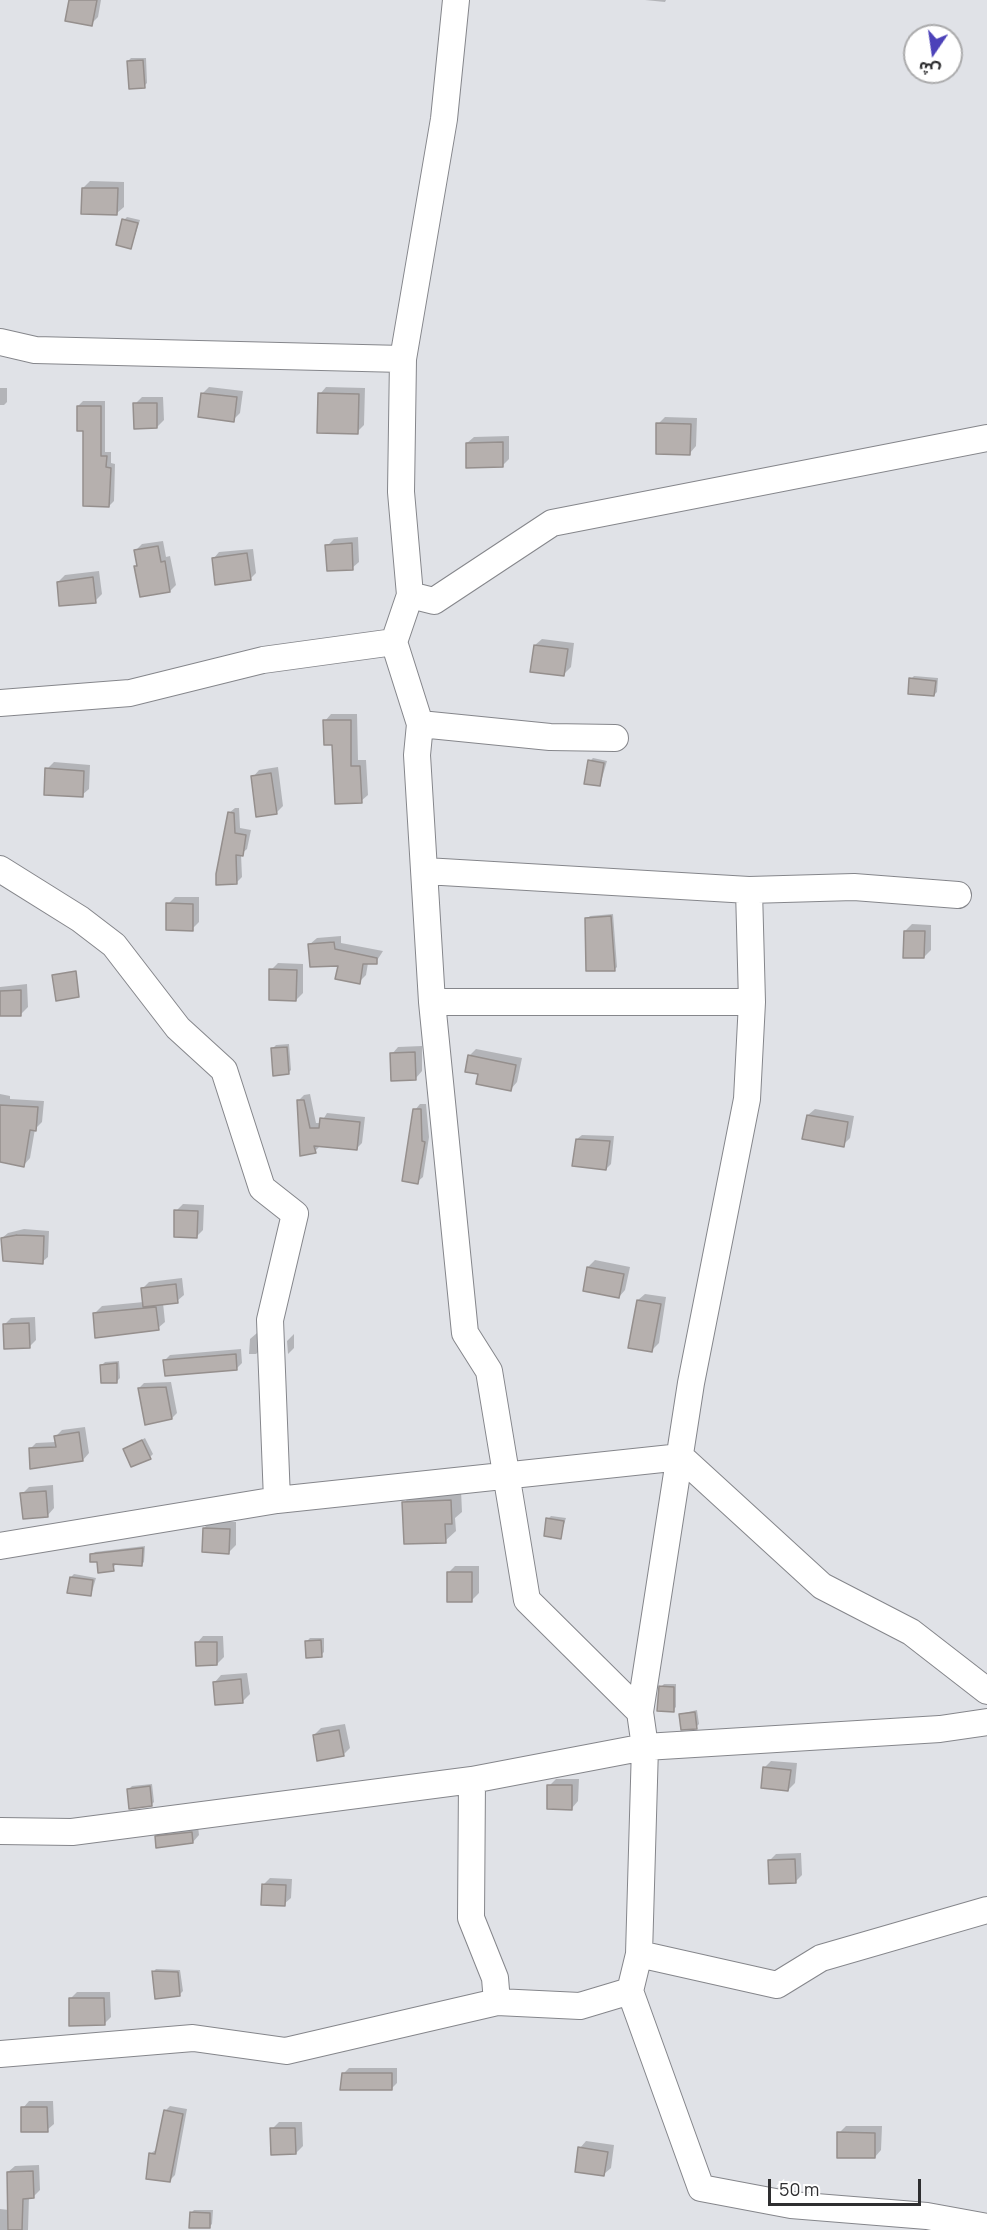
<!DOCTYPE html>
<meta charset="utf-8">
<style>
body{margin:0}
#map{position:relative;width:987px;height:2230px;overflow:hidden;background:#e0e2e7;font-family:Manrope,"Noto Sans Arabic",sans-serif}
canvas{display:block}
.north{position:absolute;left:903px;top:24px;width:60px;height:60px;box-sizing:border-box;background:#fff;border:2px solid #ababac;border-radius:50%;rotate:193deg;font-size:16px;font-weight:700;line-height:24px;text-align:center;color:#2e2e30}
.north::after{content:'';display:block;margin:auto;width:21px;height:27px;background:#4c42b9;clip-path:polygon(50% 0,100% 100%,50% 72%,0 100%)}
.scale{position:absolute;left:768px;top:2179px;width:153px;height:27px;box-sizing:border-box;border:3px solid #2e2e30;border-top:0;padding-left:8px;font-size:18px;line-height:21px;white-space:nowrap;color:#2e2e30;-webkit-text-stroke:4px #fff;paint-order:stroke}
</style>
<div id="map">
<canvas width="987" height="2230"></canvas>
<div class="north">ش</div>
<div class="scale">50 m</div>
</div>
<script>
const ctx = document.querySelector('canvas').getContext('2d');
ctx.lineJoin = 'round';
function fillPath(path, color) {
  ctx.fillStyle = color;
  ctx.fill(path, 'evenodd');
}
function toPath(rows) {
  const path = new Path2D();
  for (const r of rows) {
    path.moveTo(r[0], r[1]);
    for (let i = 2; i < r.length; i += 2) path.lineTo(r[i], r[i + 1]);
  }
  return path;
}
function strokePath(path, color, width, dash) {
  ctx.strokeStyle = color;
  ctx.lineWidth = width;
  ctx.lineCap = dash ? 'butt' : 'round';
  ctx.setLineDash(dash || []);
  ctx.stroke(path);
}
const shadow = toPath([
 [71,0,101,0,98,17,91,24],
 [645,0,666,0,665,2],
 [131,58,146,58,147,83,144,86,128,61],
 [90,181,124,182,124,207,117,213,83,188],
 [127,217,140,220,131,248,124,220],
 [209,387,243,391,240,413,233,420,202,394],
 [326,387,365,388,364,425,357,432,320,394],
 [0,388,7,388,7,402,4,405,0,405],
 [142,397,163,397,164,420,157,427,135,404],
 [83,401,105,401,105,452,111,452,111,463,115,464,114,501,109,506,78,406],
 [665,417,697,418,696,446,690,453,658,424],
 [509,436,509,459,502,466,467,443,474,437],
 [358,537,359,562,352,568,327,546,334,539],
 [163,541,166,557,170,556,176,585,170,591,136,567,138,564,136,550,142,544],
 [253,549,256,573,250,579,214,558,219,552],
 [99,571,102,594,95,601,58,582,65,575],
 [542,639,574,643,571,667,564,674,535,645],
 [914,676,938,678,937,692,934,695,911,679],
 [331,714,357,714,358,760,366,760,368,795,361,801,325,721],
 [593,758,607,761,600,785,590,761],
 [54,762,90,765,89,789,82,795,47,769],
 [278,767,283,806,276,813,253,777,259,770],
 [235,808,239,808,240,828,251,830,247,849,241,854,242,877,237,882,229,813],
 [175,897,199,897,199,922,192,929,168,904],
 [613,914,617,967,614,970,587,919,590,916],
 [912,924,931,925,931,950,924,957,905,931],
 [341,936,341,943,383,951,376,962,368,963,366,975,359,982,340,964,310,944,317,938],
 [278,963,303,964,303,993,296,1000,271,970],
 [27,984,28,1007,21,1014,0,1015,0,987],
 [289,1044,291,1070,288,1073,273,1048,276,1045],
 [422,1046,422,1071,416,1078,392,1054,398,1047],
 [476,1049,522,1058,517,1082,511,1089,480,1073,469,1056],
 [0,1094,10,1096,10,1099,44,1101,42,1122,35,1129,30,1158,24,1165,0,1127],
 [310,1094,316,1123,321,1123,327,1113,365,1117,362,1143,356,1149,321,1145,315,1151,298,1101,304,1095],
 [420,1104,426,1104,429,1137,423,1177,417,1182,415,1110],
 [815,1109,854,1116,850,1138,843,1145,808,1115],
 [582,1135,614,1136,611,1164,606,1169,577,1139],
 [183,1204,204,1205,203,1230,196,1237,176,1211],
 [24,1229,49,1231,48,1257,42,1262,2,1238,8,1233],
 [595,1260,630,1267,625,1290,619,1297,584,1290,588,1267],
 [182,1278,184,1295,177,1301,163,1303,165,1322,158,1328,95,1313,102,1306,144,1302,142,1289,149,1282],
 [645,1294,666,1297,659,1343,652,1350,638,1300],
 [35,1317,36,1340,29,1347,4,1325,11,1318],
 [257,1333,262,1333,263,1347,256,1354,249,1354,250,1339],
 [294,1334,294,1348,288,1354,287,1341],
 [241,1349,242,1363,237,1368,165,1360,170,1355],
 [119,1361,120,1378,117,1381,102,1365,105,1362],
 [171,1382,177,1413,172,1418,139,1388,144,1383],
 [85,1427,89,1453,83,1460,30,1449,36,1443,56,1442,56,1436,62,1430],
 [145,1438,153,1454,150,1457,125,1449],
 [53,1485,54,1508,48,1515,22,1494,29,1487],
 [461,1490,462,1512,455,1518,456,1531,445,1541,404,1503,414,1492],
 [551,1516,566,1518,560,1537,548,1519],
 [211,1521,236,1522,236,1545,229,1552,204,1528],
 [145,1546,144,1562,141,1565,116,1563,113,1569,92,1555,95,1552],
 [455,1566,479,1566,479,1593,472,1600,448,1573],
 [74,1574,96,1578,91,1595,71,1577],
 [203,1636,223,1636,224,1657,217,1664,197,1643],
 [310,1638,324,1638,324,1652,321,1655,307,1641],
 [247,1673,250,1694,243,1701,215,1682,221,1675],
 [664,1684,676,1684,676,1707,673,1710,661,1687],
 [697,1710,699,1724,696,1727,680,1714],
 [345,1724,350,1748,343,1755,314,1735,321,1728],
 [771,1761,797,1763,795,1783,788,1790,764,1768],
 [556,1779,579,1779,578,1801,572,1808,549,1786],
 [152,1784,154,1802,151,1805,129,1789,132,1786],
 [198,1826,199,1835,193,1842,157,1837,163,1830],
 [801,1853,802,1875,795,1882,769,1861,776,1854],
 [270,1878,292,1879,291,1898,284,1904,263,1885],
 [156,1969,180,1970,183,1991,180,1994,153,1972],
 [77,1992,110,1992,111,2017,104,2024,70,1999],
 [349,2068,397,2068,397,2083,392,2088,343,2074],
 [29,2101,53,2101,54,2124,47,2130,23,2108],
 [170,2106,187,2109,175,2175,170,2180,150,2154,157,2149,165,2111],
 [279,2122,302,2122,303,2146,296,2153,272,2129],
 [846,2126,882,2126,881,2150,875,2157,839,2133],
 [586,2141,614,2145,611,2168,604,2174,580,2148],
 [39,2165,40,2190,33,2197,29,2197,28,2230,0,2230,0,2209,9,2210,8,2172,15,2166],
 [194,2210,213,2210,212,2224,209,2227,191,2213]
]);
const building = toPath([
 [69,0,97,0,92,26,65,21,69,0],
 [143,60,145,88,129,89,127,61,143,60],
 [82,188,118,188,117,215,81,214,82,188],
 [122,219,138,223,131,249,116,245,122,219],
 [201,393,237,397,234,422,198,417,201,393],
 [318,393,359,394,358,434,317,433,318,393],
 [133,403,157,403,157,428,134,429,133,403],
 [77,406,101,406,101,456,107,456,106,467,111,468,109,507,83,506,83,431,77,431,77,406],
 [656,423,691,424,690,455,656,454,656,423],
 [503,442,503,467,466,468,466,443,503,442],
 [352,543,353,570,327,571,325,545,352,543],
 [158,546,161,562,165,561,170,592,140,597,134,566,137,566,134,550,158,546],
 [247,553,251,580,215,585,212,558,247,553],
 [93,577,96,603,59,606,57,582,93,577],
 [534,645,568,649,564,676,530,672,534,645],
 [909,678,936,681,934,696,908,694,909,678],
 [323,720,351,720,351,766,360,766,362,803,335,804,332,745,324,745,323,720],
 [588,760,604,763,600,786,584,784,588,760],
 [45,768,84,771,83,797,44,795,45,768],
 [271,773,277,814,256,817,251,776,271,773],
 [228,812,234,813,235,833,246,835,243,856,236,855,237,884,216,885,216,874,228,812],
 [166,903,193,904,193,931,166,930,166,903],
 [611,916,615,971,586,971,585,918,611,916],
 [904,931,925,931,924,958,903,958,904,931],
 [334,942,335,949,377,958,377,964,363,964,360,984,335,979,338,966,310,967,308,944,334,942],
 [269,969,297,970,296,1001,269,1000,269,969],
 [76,971,79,997,56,1001,52,975,76,971],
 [21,990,21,1016,0,1016,0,991,21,990],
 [287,1047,289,1074,273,1076,271,1048,287,1047],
 [415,1052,416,1080,391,1081,390,1053,415,1052],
 [468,1055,516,1065,511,1091,476,1084,478,1074,465,1072,468,1055],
 [297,1100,304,1100,310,1128,319,1128,320,1118,360,1122,357,1150,314,1146,316,1153,300,1156,297,1100],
 [0,1105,38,1107,36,1131,30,1130,24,1167,0,1162,0,1105],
 [413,1109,421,1109,422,1141,425,1142,418,1184,402,1181,413,1109],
 [807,1115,848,1122,844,1147,802,1139,807,1115],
 [576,1139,610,1141,606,1170,572,1166,576,1139],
 [174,1210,198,1211,197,1238,174,1237,174,1210],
 [17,1235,44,1236,43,1264,3,1261,1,1238,17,1235],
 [587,1267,624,1274,619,1298,583,1291,587,1267],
 [176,1284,178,1303,143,1307,141,1288,176,1284],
 [637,1300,661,1304,652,1352,628,1348,637,1300],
 [156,1307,159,1330,95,1338,93,1313,156,1307],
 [29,1323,30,1348,4,1349,3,1324,29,1323],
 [236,1354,237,1370,165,1376,163,1360,236,1354],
 [117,1363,117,1383,101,1383,100,1365,117,1363],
 [166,1387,172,1419,145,1425,138,1388,166,1387],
 [79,1432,83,1461,30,1469,29,1448,56,1447,54,1436,79,1432],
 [142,1440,151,1459,131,1467,123,1449,142,1440],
 [46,1491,48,1517,23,1519,20,1493,46,1491],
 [451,1500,452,1524,445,1524,446,1543,404,1544,402,1502,451,1500],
 [546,1518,564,1521,561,1539,544,1536,546,1518],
 [203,1528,230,1529,229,1554,202,1552,203,1528],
 [143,1548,142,1566,113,1564,114,1571,98,1573,97,1562,90,1562,90,1554,143,1548],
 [447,1572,472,1572,472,1602,447,1602,447,1572],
 [70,1577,93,1580,91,1596,67,1593,70,1577],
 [321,1640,322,1657,306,1658,305,1641,321,1640],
 [195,1642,217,1642,217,1665,196,1666,195,1642],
 [241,1679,243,1703,215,1705,213,1682,241,1679],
 [659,1686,674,1687,674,1712,657,1711,659,1686],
 [695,1712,697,1729,681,1730,679,1714,695,1712],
 [339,1730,344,1756,317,1761,313,1735,339,1730],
 [763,1767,791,1770,788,1791,761,1788,763,1767],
 [547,1785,572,1785,572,1810,547,1809,547,1785],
 [150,1786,152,1806,129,1809,127,1789,150,1786],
 [192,1832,193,1843,156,1848,155,1836,192,1832],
 [795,1859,796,1883,769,1884,768,1860,795,1859],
 [262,1884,286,1885,285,1906,261,1905,262,1884],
 [152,1971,178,1972,180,1996,155,1999,152,1971],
 [69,1998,104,1998,105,2025,69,2026,69,1998],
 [342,2073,392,2073,392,2090,340,2090,342,2073],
 [21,2107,47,2107,48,2132,21,2132,21,2107],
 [164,2110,183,2114,170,2182,146,2179,149,2153,155,2154,164,2110],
 [270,2128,295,2128,296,2154,271,2155,270,2128],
 [837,2132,875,2133,875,2158,837,2158,837,2132],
 [578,2147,608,2152,604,2176,575,2172,578,2147],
 [33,2171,34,2198,23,2199,22,2230,8,2230,7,2172,33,2171],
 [190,2212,210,2213,210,2228,189,2228,190,2212]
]);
const street = toPath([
 [456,0,444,119,403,359,401,492,410,595,394,642,420,724,417,755,432,1002,465,1333,489,1371,527,1600,640,1712],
 [0,342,35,350,403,359],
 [410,595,434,601,552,523,987,438],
 [0,703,130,693,263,660,394,642],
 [420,724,550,737,615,738],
 [0,869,80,919,114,945,178,1028,224,1070,262,1188,295,1214,270,1320,277,1500,0,1546],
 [425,871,749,890,854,887,958,895],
 [749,890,752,1002,747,1099,691,1383,640,1712,645,1747,639,1954,630,1991,701,2188,791,2205,927,2216,987,2227],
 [432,1002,752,1002],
 [277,1500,681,1457,822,1586,911,1632,987,1691],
 [472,1780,645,1747,940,1729,987,1722],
 [0,1831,72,1832,472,1780,471,1918,495,1978,497,2002],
 [639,1954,777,1985,821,1958,987,1910],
 [0,2054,193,2038,286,2051,497,2002,580,2006,630,1991]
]);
fillPath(shadow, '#0003');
fillPath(building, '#b6b0ae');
strokePath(building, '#958f8d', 1.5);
strokePath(street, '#85868b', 28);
strokePath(street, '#fff', 26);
</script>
